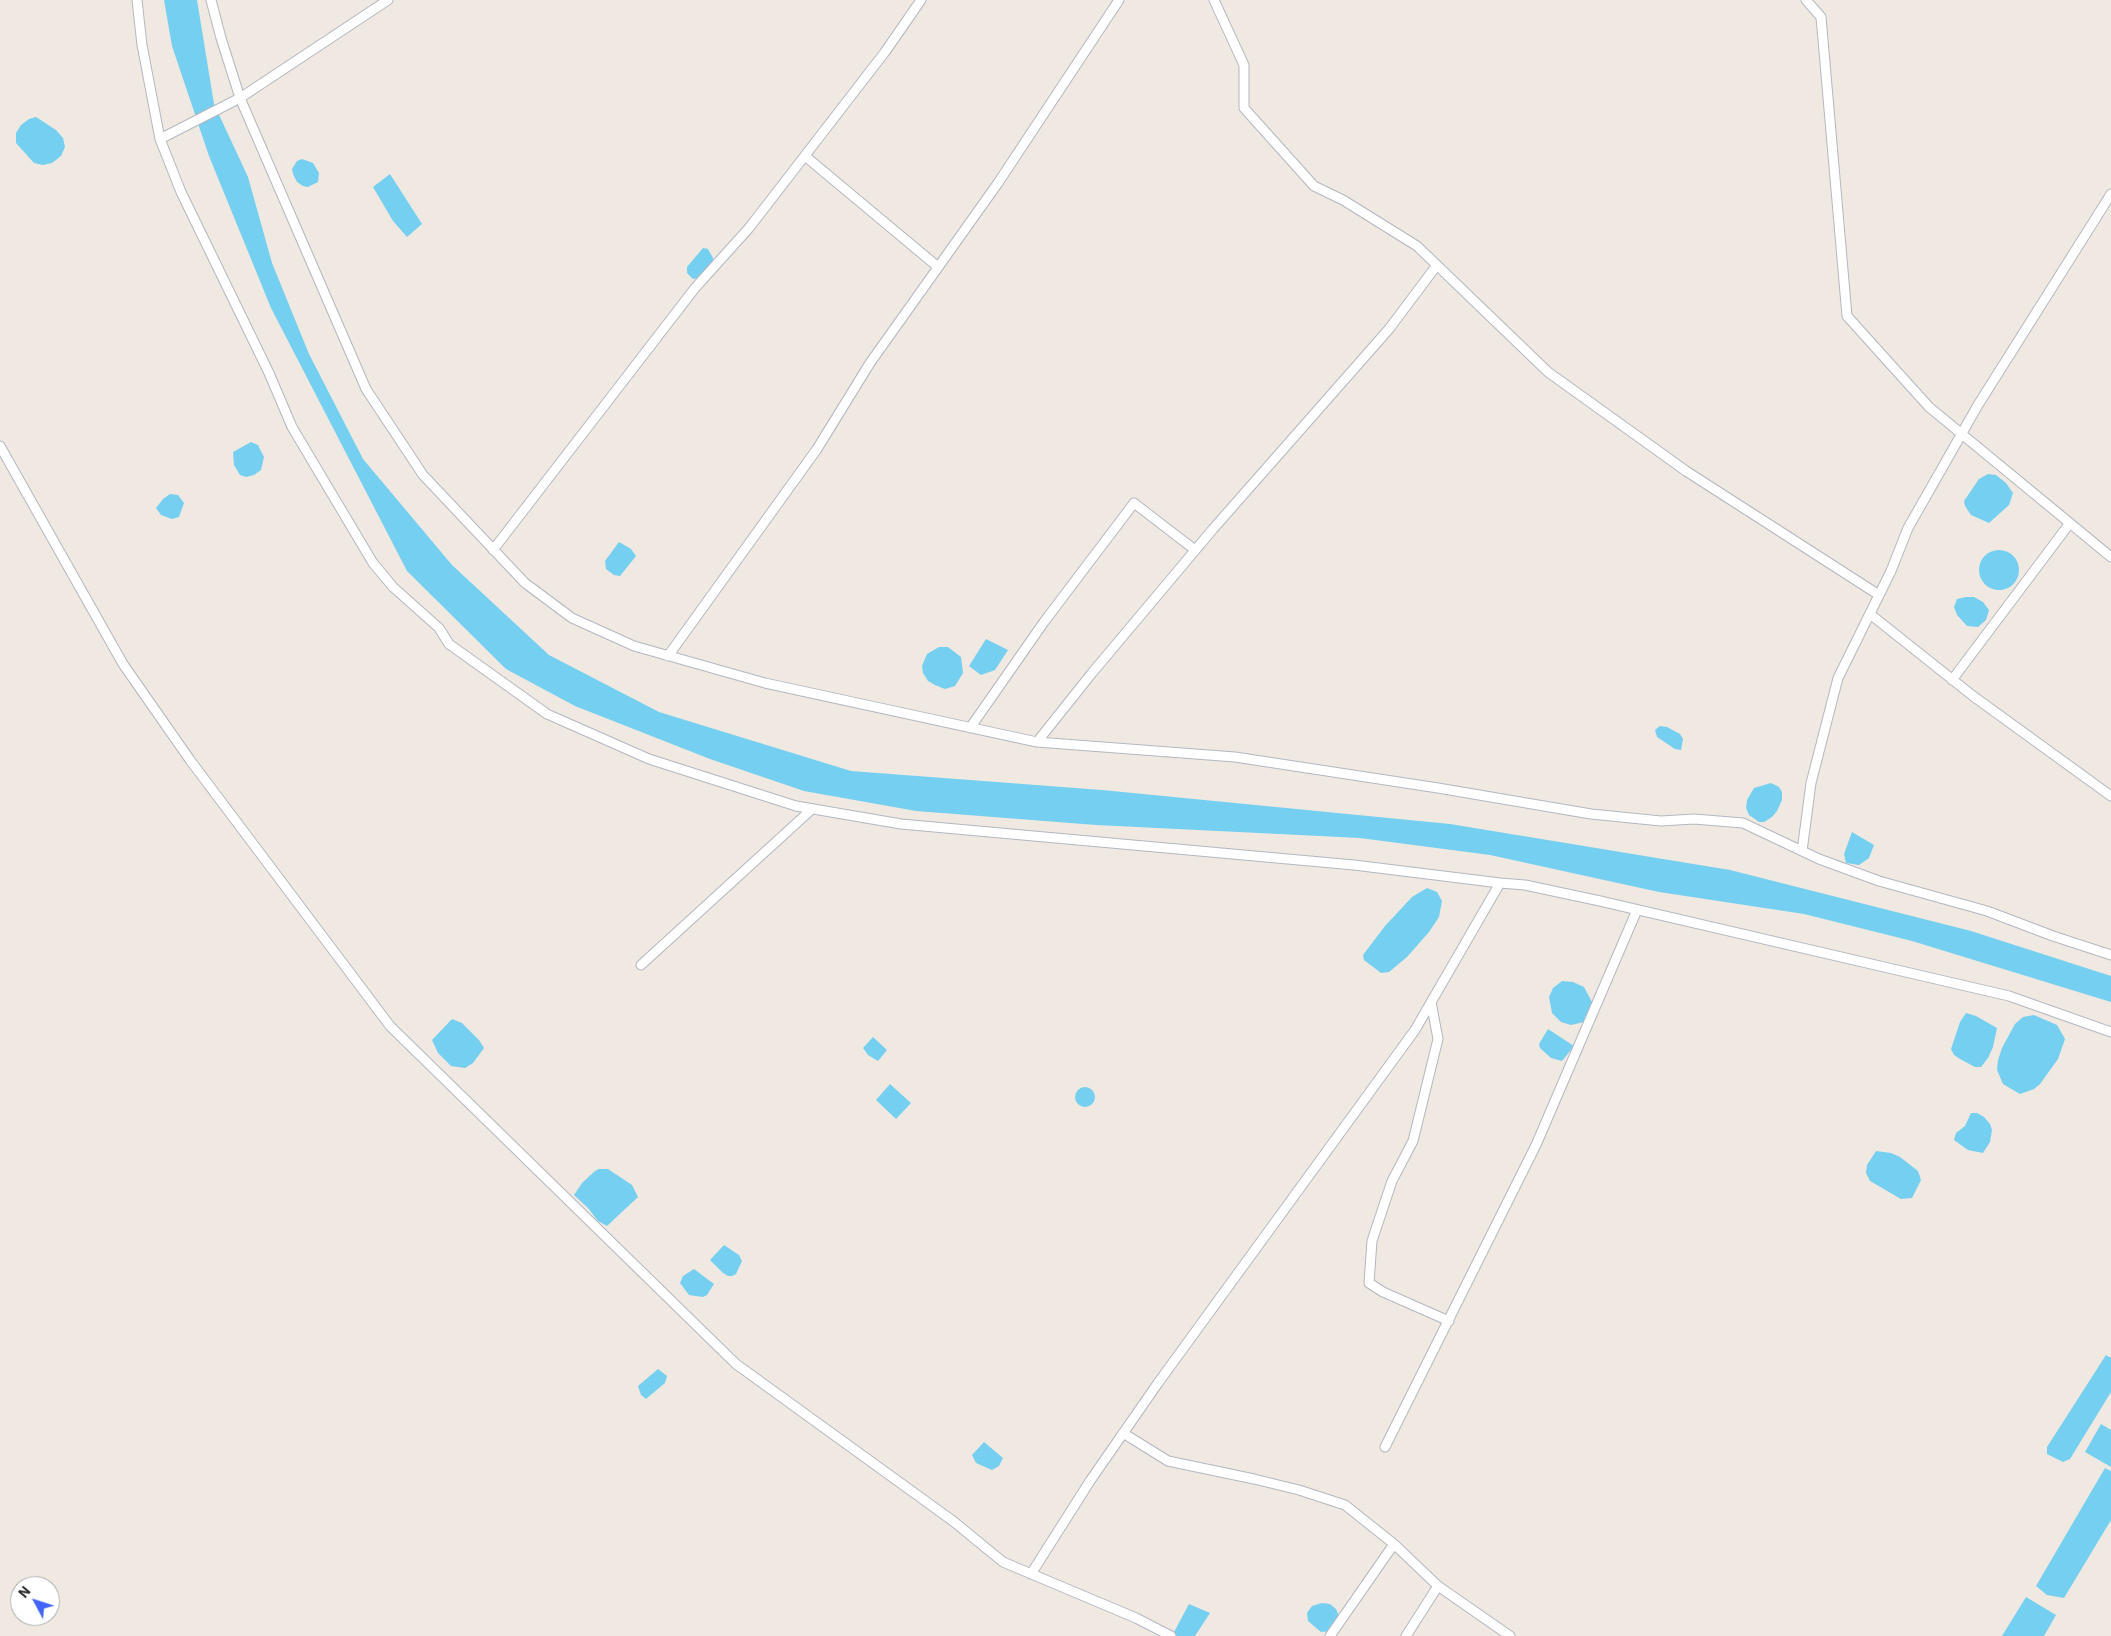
<!DOCTYPE html>
<style>
body{margin:0}
#map{position:relative;width:2111px;height:1636px;overflow:hidden;background:#efe9e1;font-family:"IBM Plex Sans",sans-serif}
canvas{display:block}
.north{position:absolute;left:10px;top:1576px;width:50px;height:50px;box-sizing:border-box;background:#fff;border:1px solid #ababab;border-radius:50%;rotate:310deg;font-size:14px;font-weight:700;line-height:20px;text-align:center;color:#2e2e2e}
.north::after{content:'';display:block;margin:auto;width:18px;height:22px;background:#4264fb;clip-path:polygon(50% 0,100% 100%,50% 72%,0 100%)}
</style>
<div id="map">
<canvas width="2111" height="1636"></canvas>
<div class="north">N</div>
</div>
<script>
const ctx = document.querySelector('canvas').getContext('2d');
ctx.lineJoin = 'round';
function fillPath(path, color) {
  ctx.fillStyle = color;
  ctx.fill(path, 'evenodd');
}
function toPath(rows) {
  const path = new Path2D();
  for (const r of rows) {
    if (r.length === 3) {
      path.moveTo(r[0] + r[2], r[1]);
      path.arc(r[0], r[1], r[2], 0, 2 * Math.PI);
      continue;
    }
    path.moveTo(r[0], r[1]);
    for (let i = 2; i < r.length; i += 2) path.lineTo(r[i], r[i + 1]);
  }
  return path;
}
function strokePath(path, color, width, dash) {
  ctx.strokeStyle = color;
  ctx.lineWidth = width;
  ctx.lineCap = dash ? 'butt' : 'round';
  ctx.setLineDash(dash || []);
  ctx.stroke(path);
}
const water = toPath([
 [164,0,197,0,214,104,248,177,272,263,309,354,363,459,452,565,549,655,659,712,851,771,1102,790,1450,824,1730,870,1971,931,2111,976,2111,1002,1912,941,1804,914,1659,892,1490,855,1360,838,1096,825,916,811,804,791,710,759,575,706,506,669,407,571,271,308,209,156,172,46],
 [36,117,56,130,63,138,65,147,61,156,52,163,43,165,34,163,16,143,16,133,21,125,29,119],
 [302,159,313,163,319,173,318,182,308,187,303,186,297,182,293,174,292,169,297,161],
 [390,174,422,224,407,237,393,221,373,187],
 [703,248,708,249,713,258,713,262,700,278,693,279,687,273,687,267],
 [251,442,258,445,264,457,261,470,254,475,246,477,240,475,234,465,233,452],
 [1988,474,1996,475,2006,483,2013,493,2009,505,1989,523,1971,515,1965,506,1964,501,1979,479],
 [170,494,178,495,184,503,179,517,172,519,161,515,156,508,163,499],
 [619,542,631,549,636,556,620,576,614,575,606,569,605,561],
 [1999,570,20],
 [1966,597,1974,597,1983,602,1989,610,1986,620,1978,627,1967,626,1957,615,1954,607,1957,599],
 [986,639,1008,650,995,670,981,675,969,666],
 [939,647,948,647,961,657,963,673,955,686,945,689,935,685,928,681,923,673,922,666,927,654],
 [1660,726,1667,727,1680,734,1683,739,1681,750,1675,749,1657,737,1655,730],
 [1771,783,1779,787,1782,792,1782,800,1777,811,1772,817,1764,822,1759,822,1749,815,1746,808,1747,800,1754,788],
 [1852,832,1874,845,1869,858,1859,865,1846,863,1844,854],
 [1427,888,1437,892,1442,901,1439,917,1429,932,1407,957,1389,972,1381,973,1364,960,1363,955,1385,926,1412,897],
 [1562,981,1573,982,1584,987,1592,1002,1591,1014,1584,1022,1571,1025,1561,1022,1552,1013,1549,997,1553,988],
 [1966,1013,1976,1016,1997,1028,1993,1047,1988,1058,1981,1067,1975,1067,1960,1059,1954,1055,1951,1049,1960,1022],
 [2034,1015,2057,1025,2065,1039,2058,1059,2040,1084,2034,1089,2020,1094,2003,1084,1997,1070,1998,1060,2002,1048,2015,1024,2023,1017],
 [452,1019,462,1023,479,1040,484,1048,473,1063,465,1068,451,1066,438,1053,432,1040],
 [1548,1029,1574,1046,1562,1061,1551,1058,1540,1048,1539,1044],
 [873,1037,887,1050,878,1061,868,1055,863,1048],
 [890,1084,911,1103,896,1119,876,1100],
 [1085,1097,10],
 [1971,1113,1977,1113,1984,1117,1990,1124,1992,1130,1990,1142,1983,1153,1968,1150,1954,1140,1956,1133,1965,1126],
 [1876,1151,1891,1153,1900,1157,1918,1171,1921,1180,1912,1198,1901,1199,1870,1181,1866,1173,1867,1165],
 [599,1169,608,1169,632,1185,638,1197,607,1226,598,1221,588,1208,574,1195,582,1183,595,1171],
 [724,1245,739,1255,742,1261,736,1274,732,1276,728,1276,723,1273,710,1260],
 [694,1269,714,1284,707,1295,703,1297,689,1295,680,1283,683,1276],
 [2106,1355,2111,1358,2111,1392,2070,1459,2063,1462,2047,1454,2047,1447],
 [658,1369,667,1376,665,1383,646,1399,641,1395,638,1386],
 [2101,1424,2111,1430,2111,1467,2085,1452],
 [984,1442,1003,1458,999,1466,992,1470,976,1463,972,1455],
 [2105,1468,2111,1471,2111,1520,2064,1598,2047,1595,2036,1586],
 [2026,1597,2056,1615,2044,1636,2002,1636],
 [1322,1603,1330,1604,1336,1609,1339,1616,1337,1624,1332,1631,1321,1632,1308,1621,1307,1613,1312,1606],
 [1189,1604,1210,1613,1195,1636,1177,1636,1173,1634]
]);
const minor = toPath([
 [137,0,142,45,160,139,181,192,269,373,292,427,373,563,393,587,439,628,449,644,547,714,649,759,796,806,901,824,1354,865,1500,883],
 [211,0,221,38,240,98,366,389,423,475,525,583,572,618,634,646,765,683,1037,742,1235,757,1438,788,1591,814,1661,821,1694,819,1743,823,1819,859,1879,881,1987,911,2053,936,2111,955],
 [1214,0,1244,65,1244,108,1314,186,1343,200,1417,246,1548,372,1686,471,1879,595],
 [1806,0,1821,17,1847,316,1929,407,2111,557],
 [160,139,240,98,388,0],
 [805,156,938,267],
 [0,446,123,664,190,760,390,1026,736,1364,953,1521,1003,1562,1136,1618,1171,1636],
 [493,550,695,288,749,228,885,52,921,0],
 [1870,614,1973,696,2111,796],
 [668,656,817,449,870,363,998,183,1119,0],
 [1952,680,2070,523],
 [970,728,1044,622,1134,503,1195,550],
 [1037,742,1092,673,1213,529,1389,329,1437,265],
 [1802,851,1811,783,1838,678,1891,571,1908,528,1978,405,2111,194],
 [641,965,812,809],
 [1431,1002,1438,1039,1413,1141,1392,1181,1372,1241,1369,1283,1383,1292,1449,1321],
 [1123,1433,1168,1461,1254,1479,1299,1490,1345,1505,1394,1544,1330,1636],
 [1385,1447,1536,1145,1637,910],
 [1394,1544,1438,1586],
 [1031,1574,1090,1481,1158,1383,1415,1030,1500,883,1525,885,1600,901,2009,996,2111,1032],
 [1406,1636,1438,1586,1510,1636]
]);
fillPath(water, '#75cff0');
strokePath(minor, '#b4b7c1', 11);
strokePath(minor, '#fff', 9);
</script>
